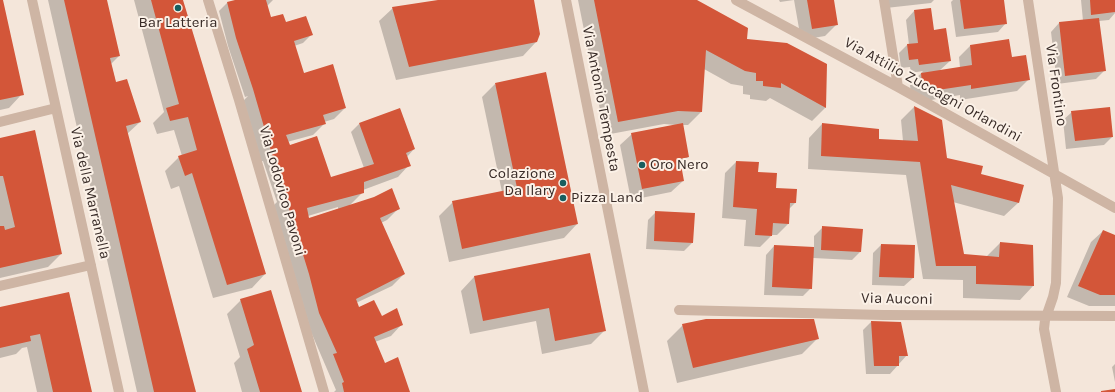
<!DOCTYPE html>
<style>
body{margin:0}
canvas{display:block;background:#f4e6da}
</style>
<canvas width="1115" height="392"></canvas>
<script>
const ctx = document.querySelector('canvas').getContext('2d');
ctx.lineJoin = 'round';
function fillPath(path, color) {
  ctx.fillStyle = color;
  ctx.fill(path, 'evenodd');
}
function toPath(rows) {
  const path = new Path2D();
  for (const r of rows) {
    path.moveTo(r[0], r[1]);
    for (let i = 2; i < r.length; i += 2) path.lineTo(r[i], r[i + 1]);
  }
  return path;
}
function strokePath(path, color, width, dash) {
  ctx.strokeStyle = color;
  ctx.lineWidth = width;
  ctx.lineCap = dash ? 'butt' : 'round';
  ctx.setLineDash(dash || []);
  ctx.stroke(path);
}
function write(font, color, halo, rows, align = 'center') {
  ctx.font = font + ' Karla,sans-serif';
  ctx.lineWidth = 4;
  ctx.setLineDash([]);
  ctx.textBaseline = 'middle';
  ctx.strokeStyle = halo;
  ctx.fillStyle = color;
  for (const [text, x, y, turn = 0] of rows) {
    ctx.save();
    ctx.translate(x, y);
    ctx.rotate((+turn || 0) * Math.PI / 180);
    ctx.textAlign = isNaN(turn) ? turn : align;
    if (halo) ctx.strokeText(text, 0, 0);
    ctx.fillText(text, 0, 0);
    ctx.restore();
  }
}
const shadow = toPath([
 [0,0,2,0,22,94,9,108,0,110],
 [48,0,106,0,119,56,111,64,116,83,140,122,127,134,195,392,137,392],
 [134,0,181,0,265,274,252,288,213,298,179,186,171,189,165,171,179,157,182,156,174,130,157,134,153,123,164,112],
 [239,0,273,0,267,6,270,18,311,35,303,43,294,46,304,74,345,108,334,119,324,122,324,124,313,135,287,142,289,146,327,180,364,168,351,132,359,124,414,149,407,157,409,165,398,177,363,190,363,192,349,206,399,208,387,220,381,223,404,274,392,286,356,303,359,308,402,324,391,336,375,342,384,365,409,392,334,392,336,390,308,325,274,205,277,202,263,161,259,162,242,102,248,96,245,97,228,46,219,11,227,3],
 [338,207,338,209,308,219,308,216],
 [445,0,533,0,536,42,523,56,396,80,379,21,393,8],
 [578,0,695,0,745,40,826,65,825,108,812,121,770,98,766,101,750,99,750,95,743,94,743,86,731,84,704,69,701,112,688,125,682,125,688,157,680,165,683,181,671,192,631,200,620,145,632,134,676,125,664,124,605,135],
 [779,0,833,0,837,24,825,36,801,40,794,0,780,2],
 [885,0,934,0,931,3,886,8],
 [953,0,1003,0,1006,23,998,32,956,37,951,2],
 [1081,0,1115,0,1115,13,1109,20,1099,21,1104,71,1096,79,1057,84,1051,32,1059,23,1083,21],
 [914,11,933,31,950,61,939,71,960,68,959,57,970,46,1008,40,1011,58,1028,80,1017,91,960,100,960,95,920,102,911,95,910,85,923,71,911,73,910,67,901,68,899,53,907,45,909,45,906,20],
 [495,84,577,224,564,238,449,262,439,216,453,202,502,192,482,97],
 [914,107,946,158,980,175,1022,186,1018,203,1004,216,953,202,963,255,986,257,1000,243,1033,246,1033,286,1020,300,963,298,963,280,923,279,906,175,808,169,809,138,822,124,878,140,903,141,901,120],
 [1072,112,1112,137,1104,145,1066,149,1063,120],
 [0,139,61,254,48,267,0,278],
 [736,162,757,173,775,189,795,203,789,209,788,224,777,235,772,235,760,247,744,246,746,220,722,218,725,173],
 [656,212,692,243,684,251,646,249,648,220],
 [823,227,860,252,852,260,813,258,811,288,803,296,764,295,766,255,774,246,814,248,814,236],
 [1103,231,1115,236,1115,306,1089,306,1067,297,1091,242],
 [881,245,913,278,904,286,872,285,873,253],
 [474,277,605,330,591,344,542,354,536,321,470,334,461,291],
 [69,293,91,392,37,392,27,347,22,348,16,354,0,358,0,308],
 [241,300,300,392,242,392,234,363,240,357,227,314],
 [871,322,907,355,890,374,866,374,863,330],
 [683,325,818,338,802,354,677,383,667,341],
 [1115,364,1115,382,1112,367]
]);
const building = toPath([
 [0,0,3,0,24,95,0,100],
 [64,0,107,0,120,56,110,58,116,82,127,79,141,122,126,126,196,392,154,392],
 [151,0,183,0,266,274,227,285,192,173,185,176,178,156,197,150,188,117,170,121,166,108,179,104],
 [235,0,266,0,271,17,283,14,286,22,306,16,313,35,294,41,304,73,333,64,346,108,323,115,326,124,286,135,290,145,317,136,331,177,374,164,359,123,400,108,415,149,406,153,411,166,364,182,364,193,307,208,309,218,374,197,392,188,400,209,380,218,405,274,356,299,359,307,374,300,382,316,397,308,403,325,374,337,385,363,398,357,410,392,344,392,342,383,344,382,333,354,337,353,319,313,309,274,271,151,253,89,236,38,227,2],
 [438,0,534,0,540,34,537,42,409,67,392,7],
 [594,0,697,0,748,28,747,39,787,43,827,64,826,108,781,83,781,88,763,86,763,81,756,81,756,73,745,71,706,50,702,112,678,111,618,122],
 [807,0,834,0,838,25,812,29],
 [960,0,1004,0,1007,24,964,29],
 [1090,0,1115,0,1115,12,1091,15],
 [931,8,934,30,946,28,951,61,919,65,918,59,909,60,907,44,918,43,914,10],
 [1099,18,1106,71,1065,76,1059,22],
 [1009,39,1012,57,1026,55,1030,80,971,89,971,85,931,91,930,84,922,84,921,73,972,65,970,45],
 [546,72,578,224,462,249,452,201,517,188,495,83],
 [914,106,942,120,947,158,983,166,981,174,1024,185,1019,203,951,185,964,254,999,257,1000,242,1033,245,1034,286,976,284,976,266,936,266,920,162,821,156,822,123,879,129,879,139,918,141],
 [1110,107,1113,137,1075,141,1071,111],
 [683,123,689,157,680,159,684,181,642,189,631,133],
 [35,130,62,254,0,268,0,226,4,226,5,230,15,227,3,176,0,176,0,138],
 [736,161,759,162,758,172,777,173,776,188,797,189,796,203,790,203,789,224,773,223,772,236,755,235,757,209,733,207],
 [655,211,695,213,693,243,654,241],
 [822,226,863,229,861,252,821,250],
 [1103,230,1115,235,1115,295,1100,295,1078,286],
 [881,244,915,245,914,278,879,277],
 [774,245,814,247,812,289,772,287],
 [590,253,606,331,555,341,549,308,483,321,474,276],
 [271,290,302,392,260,392,247,349,254,345,240,299],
 [69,292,92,392,53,392,40,334,30,336,31,341,0,348,0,307],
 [706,319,814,319,819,339,693,368,682,324],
 [871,321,901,322,908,356,899,356,899,366,874,366],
 [1115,389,1115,392,1101,392,1101,391]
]);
const minor = toPath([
 [32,0,119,392],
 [208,0,239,100,324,392],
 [566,0,644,392],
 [736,0,898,87,1115,208],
 [884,0,898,87],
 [1028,0,1058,198,1056,283,1053,297,1045,320,1044,329,1056,392],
 [0,122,56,108],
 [0,286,91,265],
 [679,310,884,315,1115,316]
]);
const markers = [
 [178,8,4,"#185e5f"],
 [642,165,4,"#185e5f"],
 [563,183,4,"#185e5f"],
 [563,198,4,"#185e5f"]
];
const poiNames = [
 ["Bar Latteria",178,23,"center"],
 ["Oro Nero",650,165],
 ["Colazione",555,174,"right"],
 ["Da Ilary",555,191,"right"],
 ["Pizza Land",571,198]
];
const streetNames = [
 ["Via Frontino",1056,85,82],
 ["Via Attilio Zuccagni Orlandini",933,90,29],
 ["Via Antonio Tempesta",601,99,79],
 ["Via Lodovico Pavoni",282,191,74],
 ["Via della Marranella",90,193,77],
 ["Via Auconi",897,299,1]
];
fillPath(shadow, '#0003');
fillPath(building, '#d35639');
strokePath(minor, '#ceb5a4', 10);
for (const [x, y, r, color] of markers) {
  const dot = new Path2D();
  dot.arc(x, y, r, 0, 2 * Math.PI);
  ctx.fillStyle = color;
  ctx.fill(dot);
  strokePath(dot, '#fbf1e7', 1.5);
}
write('15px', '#382b27', '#fbf1e7', poiNames, 'left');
write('15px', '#382b27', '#fbf1e7', streetNames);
</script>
